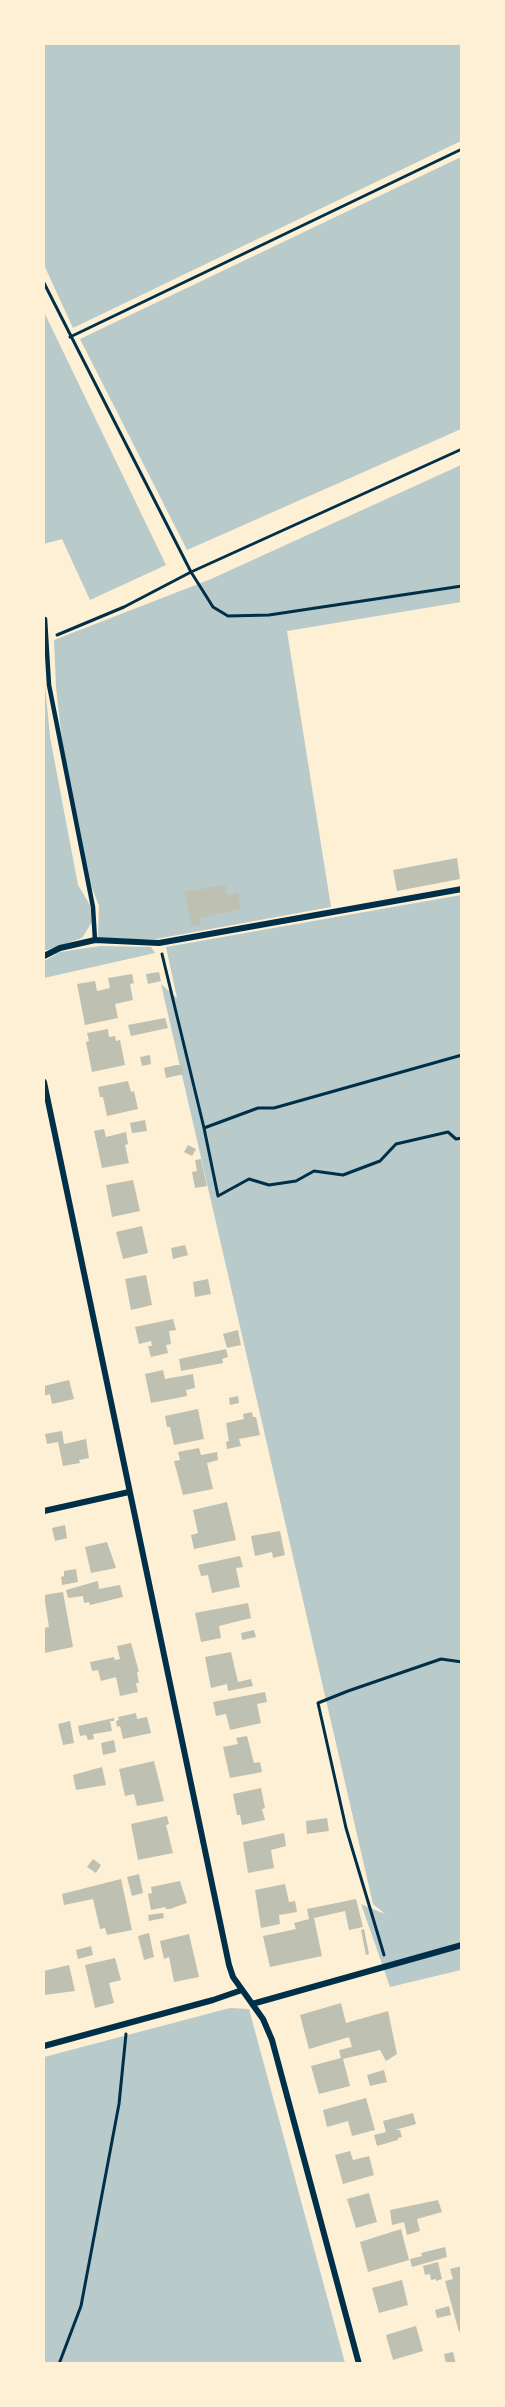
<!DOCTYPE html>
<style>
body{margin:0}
#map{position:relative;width:505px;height:2407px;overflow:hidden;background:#fdf0d5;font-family:"Sofia Sans Condensed",sans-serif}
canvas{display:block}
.frame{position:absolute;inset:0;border:45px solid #fdf0d5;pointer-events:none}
</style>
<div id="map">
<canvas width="505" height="2407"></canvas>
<div class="frame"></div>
</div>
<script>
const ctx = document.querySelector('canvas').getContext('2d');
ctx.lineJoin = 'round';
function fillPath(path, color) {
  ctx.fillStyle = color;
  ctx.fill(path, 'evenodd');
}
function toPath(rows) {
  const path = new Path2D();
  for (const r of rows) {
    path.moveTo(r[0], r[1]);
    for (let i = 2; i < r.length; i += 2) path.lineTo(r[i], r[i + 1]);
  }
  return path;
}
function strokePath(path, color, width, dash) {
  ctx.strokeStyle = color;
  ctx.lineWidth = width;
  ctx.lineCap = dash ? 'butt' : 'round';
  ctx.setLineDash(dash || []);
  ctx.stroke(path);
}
const green = toPath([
 [44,44,461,44,461,141,73,328,44,265],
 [461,157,461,429,187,550,80,339],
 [44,312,166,565,90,600,62,539,44,544],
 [461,465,461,602,287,631,331,907,156,939,107,939,98,937,99,906,86,872,66,777,56,687,54,640,211,579],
 [44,674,50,737,78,885,90,905,92,922,82,938,44,951],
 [461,895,461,1970,390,1987,361,1904,385,1914,373,1904,161,984,177,998,166,947],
 [100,946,151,947,155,953,44,978,44,961,60,952],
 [230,2008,249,2009,345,2363,44,2364,44,2057]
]);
const building = toPath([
 [457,858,460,879,397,891,393,870],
 [225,885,227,895,238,893,241,909,200,918,200,925,192,926,184,892],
 [159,972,161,981,148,984,146,974],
 [132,974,134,983,130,984,133,1000,115,1004,118,1018,85,1025,77,984,95,981,97,991,110,988,108,978],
 [165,1018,168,1028,131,1036,128,1025],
 [108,1029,109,1037,115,1036,116,1041,120,1040,125,1065,92,1072,86,1042,89,1041,87,1033],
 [150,1055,151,1064,142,1066,140,1057],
 [176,1065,182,1065,184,1074,166,1078,164,1068],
 [128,1081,131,1092,134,1091,138,1109,107,1116,103,1097,100,1097,98,1087],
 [145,1120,147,1131,132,1133,130,1123],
 [104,1129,106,1137,126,1132,128,1144,125,1145,129,1163,102,1168,94,1131],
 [188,1145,196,1149,192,1156,184,1152],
 [201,1159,207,1186,195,1188,192,1172,197,1171,195,1160],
 [133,1180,140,1211,112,1217,106,1185],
 [142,1226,148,1253,123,1259,116,1232],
 [185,1245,188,1255,173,1259,171,1248],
 [146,1275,152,1305,131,1310,125,1279],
 [208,1279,211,1294,195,1297,193,1282],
 [173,1319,176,1330,169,1331,171,1344,166,1345,168,1353,151,1357,148,1346,152,1346,151,1341,139,1344,135,1327],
 [238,1330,241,1345,227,1348,223,1334],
 [226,1349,228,1357,222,1359,223,1363,181,1371,179,1359],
 [163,1370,165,1379,193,1374,195,1388,186,1390,187,1396,151,1403,145,1374],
 [69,1380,74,1399,52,1404,50,1394,44,1396,44,1386],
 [238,1396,239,1403,230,1405,229,1398],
 [198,1409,204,1439,174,1445,170,1427,167,1427,165,1416],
 [252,1412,253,1417,256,1417,260,1435,239,1439,241,1446,227,1449,226,1442,229,1441,226,1423,244,1419,243,1414],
 [62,1431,64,1444,86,1439,89,1458,79,1460,80,1463,63,1466,58,1442,47,1444,45,1434],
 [199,1448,201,1455,217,1452,218,1460,207,1463,213,1489,183,1495,174,1461,180,1460,178,1452],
 [227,1502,236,1540,194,1549,191,1535,198,1533,193,1510],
 [65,1525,67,1538,55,1541,52,1528],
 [280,1531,285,1555,273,1558,272,1552,255,1556,251,1536],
 [107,1542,116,1568,91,1573,85,1547],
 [240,1556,243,1567,236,1568,240,1587,212,1593,208,1575,201,1576,198,1565],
 [76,1569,78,1582,62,1585,61,1577,64,1576,64,1571],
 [98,1581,99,1589,120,1585,123,1597,90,1605,89,1602,84,1603,83,1596,68,1598,66,1590],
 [63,1592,73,1647,44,1653,44,1628,49,1627,44,1595],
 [248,1603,251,1618,219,1626,221,1638,201,1642,195,1613],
 [254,1630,256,1637,242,1640,241,1633],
 [131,1643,139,1672,137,1672,139,1683,136,1683,138,1692,120,1696,116,1677,101,1681,98,1670,92,1671,90,1662,114,1657,115,1660,120,1659,117,1646],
 [231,1652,238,1682,251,1679,253,1686,228,1691,227,1684,211,1688,205,1657],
 [265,1692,267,1702,257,1704,261,1723,230,1730,226,1714,216,1716,213,1702],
 [136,1713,137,1719,147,1717,151,1733,123,1739,120,1726,117,1727,116,1721,119,1720,118,1717],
 [114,1718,114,1721,110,1721,112,1731,93,1734,94,1739,88,1740,86,1735,80,1736,78,1726],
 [70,1721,74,1743,63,1745,58,1724],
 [247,1736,254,1763,260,1762,262,1772,230,1778,223,1747,238,1744,236,1738],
 [114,1740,116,1752,103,1755,101,1743],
 [154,1761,164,1801,137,1806,134,1794,125,1796,119,1769],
 [102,1767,106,1785,76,1790,73,1775],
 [261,1788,265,1808,262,1809,265,1820,242,1825,240,1815,237,1815,233,1794],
 [167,1816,169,1824,166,1825,173,1853,138,1860,131,1824],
 [327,1818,329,1831,307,1834,306,1821],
 [284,1833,286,1846,271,1850,274,1868,248,1873,243,1842],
 [93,1859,101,1865,96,1873,87,1867],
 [139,1874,143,1893,132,1896,127,1877],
 [121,1879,132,1930,107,1935,105,1928,100,1929,93,1899,64,1905,62,1894],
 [180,1881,187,1903,170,1909,166,1909,165,1907,151,1910,148,1894,152,1893,151,1887],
 [285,1884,289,1902,295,1901,297,1912,279,1915,280,1924,261,1928,255,1890],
 [356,1899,363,1927,349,1930,345,1911,314,1918,322,1956,270,1967,263,1936,296,1929,294,1923,309,1919,307,1909],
 [163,1913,164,1918,149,1921,148,1915],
 [364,1929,369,1954,366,1955,361,1930],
 [149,1933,154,1957,144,1960,138,1936],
 [189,1934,199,1977,174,1982,169,1957,164,1959,160,1941],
 [91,1946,93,1955,78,1959,76,1950],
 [115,1958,121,1980,109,1983,114,2003,95,2008,85,1965],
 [69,1965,75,1991,44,1995,44,1971],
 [341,2003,346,2023,388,2011,397,2054,386,2061,380,2050,343,2059,350,2086,319,2094,311,2066,341,2058,339,2050,352,2047,349,2037,309,2049,300,2015],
 [384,2070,387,2082,370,2086,367,2075],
 [366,2098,375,2130,352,2136,348,2121,327,2127,323,2110],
 [413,2113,416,2124,395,2130,400,2130,402,2137,398,2138,398,2140,377,2146,374,2135,386,2132,383,2121],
 [350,2151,353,2160,369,2156,374,2175,343,2184,335,2155],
 [369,2193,377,2222,356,2228,347,2199],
 [438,2200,442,2212,417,2219,420,2231,407,2235,404,2222,392,2225,390,2210],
 [401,2229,409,2260,368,2272,360,2242],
 [445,2247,447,2257,412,2267,410,2259,422,2256,421,2253],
 [438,2262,442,2279,436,2281,436,2279,431,2280,430,2274,425,2275,423,2266],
 [462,2266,462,2331,459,2332,445,2281,453,2279,450,2269],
 [402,2280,408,2305,379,2313,372,2288],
 [449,2306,451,2315,437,2318,435,2310],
 [416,2326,423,2351,393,2360,386,2335],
 [453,2352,456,2364,446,2364,444,2354]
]);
const path = toPath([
 [44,283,191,572,213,607,228,616,269,615,462,586],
 [70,337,462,149],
 [57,635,124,607,191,572,462,449],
 [162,954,204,1128,258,1108,274,1108,462,1055],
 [204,1128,218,1196,249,1179,269,1185,296,1181,314,1171,343,1175,380,1161,396,1144,448,1132,456,1139,462,1138],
 [384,1955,346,1828,318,1703,348,1691,441,1659,462,1662],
 [59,2364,81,2306,119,2104,126,2034]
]);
const service = toPath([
 [45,619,49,685,93,907,95,940]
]);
const minor = toPath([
 [44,956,60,948,95,940,159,943,462,889],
 [44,1082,229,1965,233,1977,263,2019,272,2040,359,2364],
 [44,1511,129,1492],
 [252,2004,462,1945],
 [44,2046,213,2000,242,1990]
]);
fillPath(green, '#b9caca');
fillPath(building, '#bec0b2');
strokePath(path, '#003049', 3);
strokePath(service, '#003049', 4.5);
strokePath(minor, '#003049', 6);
</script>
